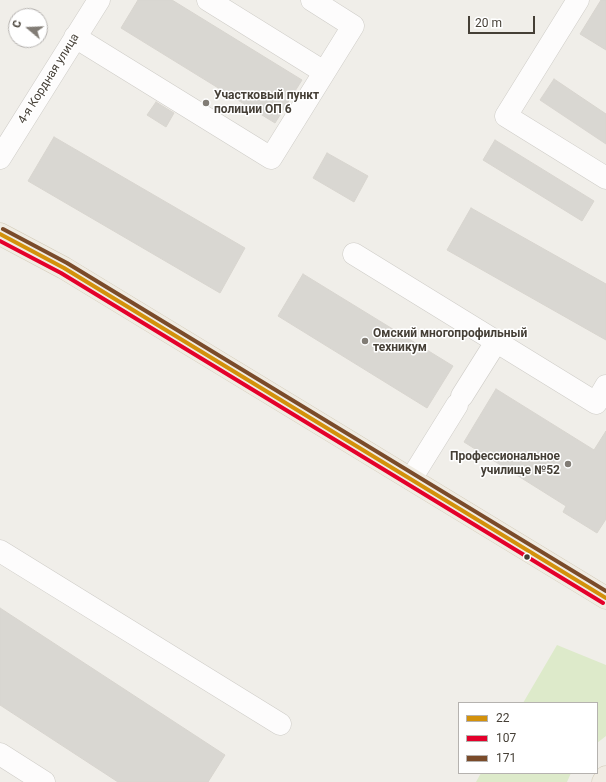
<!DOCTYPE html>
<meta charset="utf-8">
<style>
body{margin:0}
#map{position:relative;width:606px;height:782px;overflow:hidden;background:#f0eee9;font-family:Roboto,sans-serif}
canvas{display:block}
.legend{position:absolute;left:458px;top:702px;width:140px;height:72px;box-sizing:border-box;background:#fff;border:1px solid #b5b2af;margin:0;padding:5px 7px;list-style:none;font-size:12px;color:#453f36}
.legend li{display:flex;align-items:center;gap:8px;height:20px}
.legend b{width:20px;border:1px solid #b5b2af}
.north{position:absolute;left:8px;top:8px;width:40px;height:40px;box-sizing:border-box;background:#fff;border:1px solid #b5b2af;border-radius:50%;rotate:289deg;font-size:11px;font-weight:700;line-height:16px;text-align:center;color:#453f36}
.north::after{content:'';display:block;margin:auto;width:14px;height:18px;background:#817c75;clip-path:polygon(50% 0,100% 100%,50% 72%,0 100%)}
.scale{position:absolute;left:468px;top:16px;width:67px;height:18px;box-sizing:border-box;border:2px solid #453f36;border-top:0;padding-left:5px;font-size:12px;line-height:14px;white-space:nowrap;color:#453f36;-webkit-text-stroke:3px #fff;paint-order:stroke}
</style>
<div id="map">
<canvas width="606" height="782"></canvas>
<ul class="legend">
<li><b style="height:5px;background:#d3910b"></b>22</li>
<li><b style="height:5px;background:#e4002b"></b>107</li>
<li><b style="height:5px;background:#7a4b2a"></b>171</li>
</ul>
<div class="north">С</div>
<div class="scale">20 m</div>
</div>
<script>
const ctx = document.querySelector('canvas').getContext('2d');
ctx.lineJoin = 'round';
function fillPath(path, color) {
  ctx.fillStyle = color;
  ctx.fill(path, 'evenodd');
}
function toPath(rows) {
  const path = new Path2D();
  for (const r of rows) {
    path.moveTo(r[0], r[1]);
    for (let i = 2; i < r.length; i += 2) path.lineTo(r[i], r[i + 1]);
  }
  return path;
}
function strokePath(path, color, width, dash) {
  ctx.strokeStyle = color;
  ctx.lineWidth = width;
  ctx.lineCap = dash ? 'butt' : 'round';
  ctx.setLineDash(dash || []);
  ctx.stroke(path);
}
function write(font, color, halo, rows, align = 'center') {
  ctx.font = font + ' Roboto,sans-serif';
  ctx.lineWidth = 3;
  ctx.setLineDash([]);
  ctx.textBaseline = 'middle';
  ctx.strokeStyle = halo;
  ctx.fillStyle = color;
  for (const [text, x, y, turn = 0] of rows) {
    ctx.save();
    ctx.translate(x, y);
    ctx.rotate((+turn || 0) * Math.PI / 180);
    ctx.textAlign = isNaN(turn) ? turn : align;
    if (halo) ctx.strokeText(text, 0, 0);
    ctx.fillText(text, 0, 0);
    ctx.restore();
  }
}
const green = toPath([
 [557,645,606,665,606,736,597,743,597,703,523,703],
 [481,773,571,773,567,782,476,782]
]);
const building = toPath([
 [138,0,172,0,302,80,275,123,121,28,138,0],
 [601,0,606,0,606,50,580,34,601,0],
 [554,79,606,114,606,144,540,100,554,79],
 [156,102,174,113,166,127,147,115,156,102],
 [54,137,245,248,220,293,28,181,54,137],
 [495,140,594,201,582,221,483,160,495,140],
 [327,153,368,176,354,202,313,178,327,153],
 [471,208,606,284,606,340,447,250,471,208],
 [303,274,453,366,427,408,278,316,303,274],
 [496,389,594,450,606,431,606,519,597,533,563,512,566,506,464,442,496,389],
 [0,608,225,755,208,782,118,782,0,705,0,608]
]);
const minor = toPath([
 [208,0,324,72],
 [578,0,506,116,606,178],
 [75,37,271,158,353,26,312,0],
 [0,158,99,0],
 [354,254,596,403,606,386],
 [462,396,496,342],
 [411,479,457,405],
 [0,551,280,724],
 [0,754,44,782]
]);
const major = toPath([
 [0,234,64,268,606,598],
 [603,782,606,777]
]);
const bus1 = toPath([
 [0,234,64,268,606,598]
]);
const bus2 = toPath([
 [0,241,61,273,603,603]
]);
const bus3 = toPath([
 [3,229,67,263,606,591]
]);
const markers = [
 [206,103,4,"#817c75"],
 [365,341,4,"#817c75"],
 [568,464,4,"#817c75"],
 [527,557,3.5,"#453f36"]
];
const streetNames = [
 ["4-я Кордная улица",49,79,-58]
];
const poiNames = [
 ["Участковый пункт",214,96],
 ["полиции ОП 6",214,110],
 ["Омский многопрофильный",373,334],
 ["техникум",373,348],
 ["Профессиональное",560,457,"right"],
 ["училище №52",560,471,"right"]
];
fillPath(green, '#ddeaca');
fillPath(building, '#d9d7d2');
strokePath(building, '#d8d5cf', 1);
strokePath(minor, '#ceccc7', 23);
strokePath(major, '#d2cab7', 23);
strokePath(minor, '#fdfcfc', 22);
strokePath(major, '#f0ece3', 22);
strokePath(bus1, '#d3910b', 4);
strokePath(bus2, '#e4002b', 4);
strokePath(bus3, '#7a4b2a', 4);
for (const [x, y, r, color] of markers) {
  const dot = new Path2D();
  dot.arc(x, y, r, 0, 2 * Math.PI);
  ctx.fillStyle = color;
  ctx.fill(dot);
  strokePath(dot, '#fff', 1.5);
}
write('12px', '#453f36', '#fff', streetNames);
write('bold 12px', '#453f36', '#fff', poiNames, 'left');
</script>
